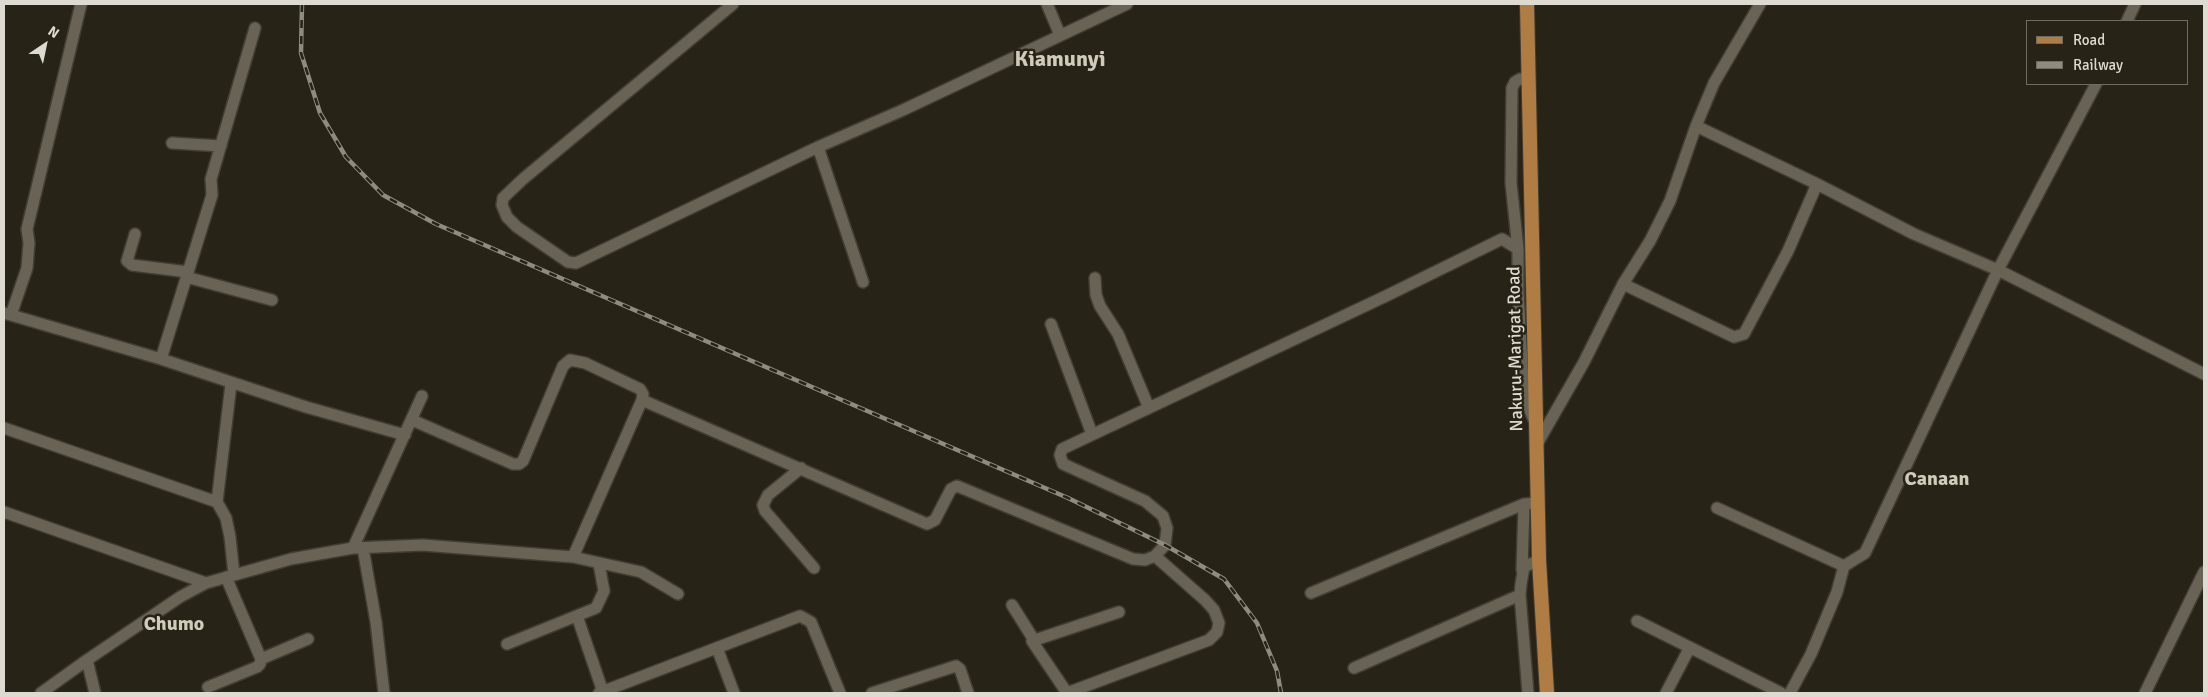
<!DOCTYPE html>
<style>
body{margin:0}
#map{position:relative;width:2208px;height:697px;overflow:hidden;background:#272316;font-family:Signika,sans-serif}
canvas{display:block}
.frame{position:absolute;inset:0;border:5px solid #dddad2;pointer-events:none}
.legend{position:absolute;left:2026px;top:20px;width:162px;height:65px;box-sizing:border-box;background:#272316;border:1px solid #706c61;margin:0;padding:6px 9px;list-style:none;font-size:15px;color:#dddad2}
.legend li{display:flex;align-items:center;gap:10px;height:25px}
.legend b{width:25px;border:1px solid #706c61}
.north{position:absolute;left:20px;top:20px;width:50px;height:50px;-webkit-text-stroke:4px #272316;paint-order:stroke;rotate:34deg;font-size:14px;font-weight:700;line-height:20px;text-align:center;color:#dddad2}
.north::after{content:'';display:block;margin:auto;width:18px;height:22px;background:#dddad2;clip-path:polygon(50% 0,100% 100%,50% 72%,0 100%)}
</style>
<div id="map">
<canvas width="2208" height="697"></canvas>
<div class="frame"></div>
<ul class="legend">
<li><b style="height:6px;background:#af7d44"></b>Road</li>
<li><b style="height:6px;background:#8e8b80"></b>Railway</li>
</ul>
<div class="north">N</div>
</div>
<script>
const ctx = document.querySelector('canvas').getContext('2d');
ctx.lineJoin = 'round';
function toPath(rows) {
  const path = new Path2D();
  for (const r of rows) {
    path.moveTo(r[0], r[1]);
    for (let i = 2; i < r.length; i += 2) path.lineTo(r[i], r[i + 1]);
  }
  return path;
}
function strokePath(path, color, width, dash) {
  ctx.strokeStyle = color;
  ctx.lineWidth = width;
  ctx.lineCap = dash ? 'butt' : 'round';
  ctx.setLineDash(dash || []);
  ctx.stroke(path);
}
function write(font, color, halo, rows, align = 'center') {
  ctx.font = font + ' Signika,sans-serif';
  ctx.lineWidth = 5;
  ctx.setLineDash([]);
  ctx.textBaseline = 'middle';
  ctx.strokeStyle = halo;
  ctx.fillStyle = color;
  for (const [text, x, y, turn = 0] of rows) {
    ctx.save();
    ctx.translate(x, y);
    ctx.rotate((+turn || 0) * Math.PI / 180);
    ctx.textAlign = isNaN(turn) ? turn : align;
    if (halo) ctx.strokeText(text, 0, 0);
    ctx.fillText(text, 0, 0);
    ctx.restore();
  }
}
const minor = toPath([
 [733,4,523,179,503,198,502,205,507,217,517,227,568,262,576,263,818,147,903,110,1127,4],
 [1047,4,1060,35],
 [2127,21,2135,4],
 [1527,79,1520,79,1515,82,1512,88,1511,183,1518,249,1518,290,1523,383,1528,406,1535,422],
 [1696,126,1817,184,1914,234,1998,270,2204,374],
 [172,143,221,146],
 [818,147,863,282],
 [135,234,127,261,132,265,188,272],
 [186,277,272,300],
 [1095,278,1096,295,1100,306,1118,334,1149,408],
 [1623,284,1734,337,1744,334,1788,251,1817,184],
 [4,313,161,359,306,407,405,435],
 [11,315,27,268,29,243,27,229,81,4],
 [1051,324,1092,434],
 [161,359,212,195,211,179,255,28],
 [231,384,217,502,226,518,230,537,234,575],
 [412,420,513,464,519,464,523,461,563,366,570,360,585,363,640,389,643,394,642,400],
 [4,428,217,502],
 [1537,444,1584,362,1623,284,1650,241,1670,201,1696,126,1714,83,1760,4],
 [801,468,768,495,763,505,765,511,814,568],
 [1717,508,1844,566],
 [4,512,206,583],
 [353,548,422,396],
 [363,548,376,622,384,693],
 [573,557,642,400,927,524,935,520,951,489,957,486,1133,559,1145,560,1155,556,1165,545,1167,528,1163,516,1145,501,1063,464,1060,455,1062,449,1386,296,1502,239,1518,249],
 [1522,570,1524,504],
 [1311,593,1524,504,1538,503],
 [1012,605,1034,640],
 [577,616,603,692],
 [1637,621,1781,693],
 [507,644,596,608,604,591,599,564],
 [717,648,734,693],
 [261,659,308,639],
 [87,660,95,693],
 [1354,668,1520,595],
 [208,687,257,667,260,664,261,659,226,577],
 [41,693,87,660,180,597,206,583,291,559,353,548,423,545,573,557,641,572,678,594],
 [599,693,800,616,811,622,840,693],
 [872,693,956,666,960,669,968,693],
 [1067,693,1209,640,1217,632,1219,623,1214,610,1205,600,1155,556],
 [1067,693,1032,641,1119,612],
 [1528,693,1520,595,1521,584,1524,567,1539,560],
 [1666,693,1689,649],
 [1790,693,1811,654,1837,592,1844,566,1865,553,1998,270,2096,84],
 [2145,693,2204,572]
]);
const major = toPath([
 [1527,4,1539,560,1547,693]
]);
const rail = toPath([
 [302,4,301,53,320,113,346,157,383,195,436,224,1068,498,1165,545,1224,579,1257,623,1277,671,1281,693]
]);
const streetNames = [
 ["Nakuru-Marigat Road",1516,349,-91]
];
const quarterNames = [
 ["Canaan",1937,480],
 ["Chumo",174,625]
];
const districtNames = [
 ["Kiamunyi",1060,60]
];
strokePath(minor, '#413d35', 14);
strokePath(major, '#413d35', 16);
strokePath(minor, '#686355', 11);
strokePath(major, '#af7d44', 14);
strokePath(rail, '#8e8b80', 4.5);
strokePath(rail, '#272316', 2.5, [8]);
write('18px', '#dddad2', '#272316', streetNames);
write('bold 20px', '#cfcaba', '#272316', quarterNames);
write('bold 22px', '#cfcaba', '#272316', districtNames);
</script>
